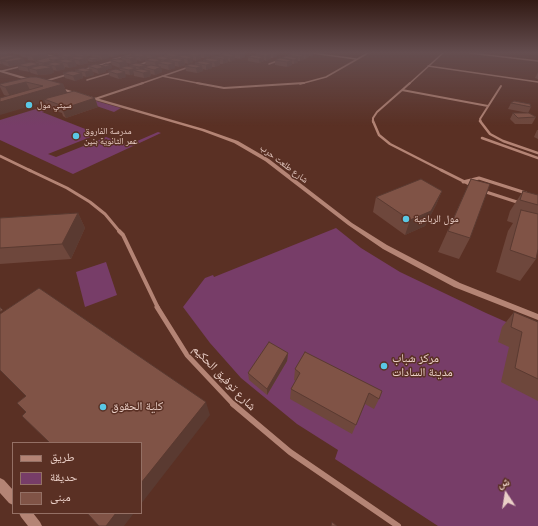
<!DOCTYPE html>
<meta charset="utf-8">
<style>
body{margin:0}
#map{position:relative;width:538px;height:526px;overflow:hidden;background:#5a3024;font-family:"Open Sans","Noto Naskh Arabic",sans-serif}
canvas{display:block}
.legend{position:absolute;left:12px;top:442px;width:130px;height:72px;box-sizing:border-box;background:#5a3024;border:1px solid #947065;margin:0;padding:5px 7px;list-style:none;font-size:12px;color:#eacfc7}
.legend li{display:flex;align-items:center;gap:8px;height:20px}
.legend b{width:20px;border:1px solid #947065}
.north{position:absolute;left:486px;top:474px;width:40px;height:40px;-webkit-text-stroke:3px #5a3024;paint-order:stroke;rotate:348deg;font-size:11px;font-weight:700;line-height:16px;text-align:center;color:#eacfc7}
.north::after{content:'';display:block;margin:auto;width:14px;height:18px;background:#eacfc7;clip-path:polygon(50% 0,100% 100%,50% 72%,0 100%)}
</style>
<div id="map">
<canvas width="538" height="526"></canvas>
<ul class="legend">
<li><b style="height:5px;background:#b48475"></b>طريق</li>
<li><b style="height:11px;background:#773d68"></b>حديقة</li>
<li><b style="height:11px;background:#805346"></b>مبنى</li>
</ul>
<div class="north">ش</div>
</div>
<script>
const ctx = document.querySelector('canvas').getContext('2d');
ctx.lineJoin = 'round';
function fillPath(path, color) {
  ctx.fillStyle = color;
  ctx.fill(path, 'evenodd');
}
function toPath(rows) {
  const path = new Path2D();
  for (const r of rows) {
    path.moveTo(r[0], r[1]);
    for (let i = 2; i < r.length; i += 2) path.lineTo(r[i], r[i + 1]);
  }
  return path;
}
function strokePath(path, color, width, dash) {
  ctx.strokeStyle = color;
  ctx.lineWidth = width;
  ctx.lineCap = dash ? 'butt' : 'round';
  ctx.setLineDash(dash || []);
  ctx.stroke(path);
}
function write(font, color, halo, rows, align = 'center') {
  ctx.font = font + ' "Open Sans","Noto Naskh Arabic",sans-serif';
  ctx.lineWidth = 3;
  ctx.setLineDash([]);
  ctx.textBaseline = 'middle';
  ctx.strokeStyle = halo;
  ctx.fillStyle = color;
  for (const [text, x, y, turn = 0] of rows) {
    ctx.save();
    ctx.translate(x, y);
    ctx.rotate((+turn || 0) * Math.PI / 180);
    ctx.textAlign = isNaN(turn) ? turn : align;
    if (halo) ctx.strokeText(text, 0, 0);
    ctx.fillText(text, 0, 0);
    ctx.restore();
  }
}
const green = toPath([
 [82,97,121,108,114,112,76,99,44,109,47,110,42,112,98,134,48,154,56,157,106,137,128,145,158,132,161,133,73,174,0,140,0,120,72,98],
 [336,228,361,248,400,272,486,313,538,336,538,526,438,526,335,459,338,450,297,424,241,378,210,343,183,307,205,278,213,275,214,277],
 [106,262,117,295,85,307,76,272]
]);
const minorFar6 = toPath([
 [40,53,59,58],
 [312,53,356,59],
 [470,53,538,61],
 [71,55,80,53],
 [269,64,280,60],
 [136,66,150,61],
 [428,66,538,82],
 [2,71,23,66],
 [162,76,202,84],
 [87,80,114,72],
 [140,84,189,67],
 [300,84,326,77,368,53],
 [409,84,443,53]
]);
const minorFar5 = toPath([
 [197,83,224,88,304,83],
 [402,90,488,106],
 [95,99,143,83],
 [373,122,373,118,377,112,410,83],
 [481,122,480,119,501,86]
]);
const minorFar4 = toPath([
 [373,121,379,135,390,144,443,171],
 [480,121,490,134,503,141,538,153],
 [482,138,538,158],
 [0,156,31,171]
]);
const minorFar3 = toPath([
 [29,170,67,188,90,202,105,214,120,232],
 [441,170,473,186],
 [463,182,479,178,526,193],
 [483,191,520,203]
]);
const minorFar2 = toPath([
 [119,231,123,235,158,308]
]);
const minorFar1 = toPath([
 [157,307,187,355,234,405]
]);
const minor = toPath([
 [233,404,290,452,398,526]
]);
const tertiary = toPath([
 [136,53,139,53,113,60,112,59,136,53],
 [118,59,120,60,42,83,39,82,118,59],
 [0,70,35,80,36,81,33,82,0,72,0,70],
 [58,87,204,129,238,141,269,159,352,223,387,245,460,283,538,314,538,320,454,287,383,249,348,225,265,161,234,143,202,131,57,89,58,87],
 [0,478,4,480,13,490,13,505,9,503,0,493,0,478],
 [19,513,33,513,40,522,42,526,28,526,21,517,19,513]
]);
const wall = toPath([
 [0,53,7,56,17,57,26,63,36,63,35,61,28,60,28,58,22,57,21,56,20,56,19,54,14,54,13,53,47,53,49,57,59,58,58,55,63,54,58,53,71,53,67,54,81,54,81,53,129,53,123,54,119,53,119,55,113,57,109,56,109,58,102,60,100,59,100,60,93,62,88,61,87,58,92,57,92,56,86,56,87,58,85,58,88,63,80,65,76,64,77,66,69,68,65,67,65,69,57,71,53,70,54,72,51,74,38,75,31,73,30,72,19,70,17,65,10,67,4,65,3,64,0,64],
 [141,53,171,53,165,53,165,54,160,56,156,55,156,57,151,58,147,58,147,59,141,61,137,60,137,62,131,64,127,63,128,66,127,66,130,66,129,65,146,65,146,67,149,66,146,65,145,60,154,59,154,58,164,57,164,55,174,54,174,53,222,53,212,56,210,55,210,57,204,58,201,58,201,59,196,61,193,60,193,62,188,64,185,63,185,65,179,67,175,66,175,68,169,70,161,68,162,72,155,75,151,74,151,76,144,78,134,76,134,74,130,75,125,74,126,77,119,79,110,76,108,71,120,70,119,68,120,68,112,65,110,60,122,60,121,57,131,56,131,55,141,54],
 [230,53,245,53,245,57,240,59,235,58,235,60,230,62,228,61,228,62,223,64,220,64,220,65,215,67,212,67,212,68,206,70,203,69,203,71,197,73,186,71,185,66,195,65,195,63,203,62,203,60,211,59,211,57,219,56,219,55,230,54],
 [260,53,277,53,277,56,273,58,271,58,271,59,266,61,264,60,264,61,259,63,248,61,248,57,256,55,256,54],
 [294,53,314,53,314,54,311,56,309,56,309,57,305,59,304,59,304,60,300,61,298,61,298,62,294,64,292,64,292,65,287,67,275,65,275,60,282,59,282,58,288,56,288,55],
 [111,65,112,68,106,70,106,72,99,74,93,72,94,75,86,77,83,76,83,78,75,81,65,78,63,73,76,72,75,70,89,69,88,66],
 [538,72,538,79,535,78],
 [30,77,63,84,67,93,98,107,66,118,63,116,62,113,48,108,45,102,7,96,4,95,0,87,0,84],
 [511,103,531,107,528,113,508,109],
 [513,113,536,117,532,124,515,124,510,119],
 [537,130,538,130,538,139,534,137],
 [471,179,470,238,459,259,438,252],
 [442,191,436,205,425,226,405,235,373,212,376,197],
 [523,191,538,195,538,249,536,259,520,281,496,272,508,231,513,223,507,221,510,211],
 [78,213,85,228,71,259,0,264,0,218],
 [514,312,538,322,538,401,501,382,509,347,498,342,502,327],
 [305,352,379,399,374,409,365,404,352,434,290,399,291,389,296,381,294,380,295,369],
 [288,353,287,361,267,395,249,380,248,373]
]);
const shadedWall = toPath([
 [0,53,6,53,8,57,0,58],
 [13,53,20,53,21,56,20,56,19,54,14,54],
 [32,53,47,53,49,58,34,61,32,56,26,55,28,58,27,59,25,54],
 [89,53,97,53,91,53,92,56,90,56],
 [112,53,118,53,119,55,113,57],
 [122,53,129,53,123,54],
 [154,53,156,53,156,57,151,58,150,54],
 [159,53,165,53,165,54,160,56],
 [187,53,189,53,189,55,186,54,186,58,183,58,183,54],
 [207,53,209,53,210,57,204,58,204,54],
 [212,53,222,53,212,56],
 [245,53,245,57,240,59,240,54],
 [273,53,277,53,277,56,273,58],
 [309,53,309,57,305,59,306,54],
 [311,53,314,53,314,54,311,56],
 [108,54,109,58,102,60,101,55],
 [201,54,201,59,196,61,196,56],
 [271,54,271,59,266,61,266,56],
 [75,55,76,60,69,58,70,62,69,62,67,57],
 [86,55,87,58,79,60,78,57],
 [146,55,147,59,141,61,140,57],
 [180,55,180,58,177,57,178,61,174,61,173,57],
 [235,55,235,60,230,62,230,57],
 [304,55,304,60,300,61,300,57],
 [16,56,18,60,24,59,26,63,17,65,10,67,7,62,1,61,3,64,2,65,0,60],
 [136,57,137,62,131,64,130,59],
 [193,57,193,62,188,64,187,59],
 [264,57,264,61,259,63,259,59],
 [62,58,64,62,57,61,59,65,56,65,54,60],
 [87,58,88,63,80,65,79,60],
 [100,58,100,60,93,62,92,60],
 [170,58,171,60,168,60,169,63,165,65,164,60],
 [228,58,228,62,223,64,223,59],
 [298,58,298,62,294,64,294,60],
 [161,60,162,64,158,63,159,66,156,67,155,62],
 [184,60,185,65,179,67,178,62],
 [220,60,220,65,215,67,214,62],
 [292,60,292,65,287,67,287,62],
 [52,61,54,66,46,64,48,67,45,68,43,63],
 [75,61,77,66,69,68,67,63],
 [126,61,128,66,120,68,119,63],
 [175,63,175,68,169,70,168,65],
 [212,63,212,68,206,70,206,65],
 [39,64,41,69,52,67,54,72,51,74,38,75,36,70,29,68,30,72,29,72,27,67],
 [63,64,65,69,57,71,55,66],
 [111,65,112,68,106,70,106,72,99,74,97,69],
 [146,65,146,68,144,67,145,71,140,72,139,67],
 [202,66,203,71,197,73,196,68],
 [161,67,162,72,155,75,154,70],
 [136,68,137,72,133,70,134,74,130,75,129,70],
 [92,70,94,75,86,77,85,72],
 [150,71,151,76,144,78,143,73],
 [125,72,126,77,119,79,117,74],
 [82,73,83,78,75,81,73,76],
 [26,82,31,92,11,98,5,87],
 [63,84,68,95,44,99,45,102,0,115,0,102],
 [95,98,98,107,66,118,62,109],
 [442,191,436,205,425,226,405,235,410,220],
 [78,213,85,228,71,259,62,244],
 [288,353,287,361,267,395,267,389],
 [206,402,210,415,141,504,141,483],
 [116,513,134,513,124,526,106,526]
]);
const building = toPath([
 [20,53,32,53,25,54,20,53],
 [37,53,47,53,32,56,26,55,37,53],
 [66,53,75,55,67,57,58,55,66,53],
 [74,53,86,55,80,57,75,56,75,55,71,54,74,53],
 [91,53,104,53,108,54,101,55,91,53],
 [137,53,146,55,140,57,131,55,137,53],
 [143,53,154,53,150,54,143,53],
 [170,53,180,55,173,57,164,55,170,53],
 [177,53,187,53,183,54,177,53],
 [192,53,201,54,196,56,186,54,192,53],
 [224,53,235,55,230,57,219,55,224,53],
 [230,53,245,53,240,54,230,53],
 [260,53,262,53,271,54,266,56,256,54,260,53],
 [293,53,304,55,300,57,288,55,293,53],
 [295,53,309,53,306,54,295,53],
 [11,55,16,56,0,60,0,57,11,55],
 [183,55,193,57,187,59,177,57,183,55],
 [253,55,264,57,259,59,248,57,253,55],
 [53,56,62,58,54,60,49,59,52,61,43,63,35,61,53,56],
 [77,56,87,58,79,60,69,58,77,56],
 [127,56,136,57,130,59,121,57,127,56],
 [161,56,170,58,164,60,154,58,161,56],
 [217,56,228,58,223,59,211,57,217,56],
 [286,56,298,58,294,60,282,58,286,56],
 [18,57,24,59,7,62,1,61,18,57],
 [94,57,100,58,92,60,87,58,94,57],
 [152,58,161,60,155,62,145,60,152,58],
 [174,58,184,60,178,62,168,60,174,58],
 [209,58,220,60,214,62,203,60,209,58],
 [280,58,292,60,287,62,275,60,280,58],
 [65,59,75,61,67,63,57,61,65,59],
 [118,59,126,61,119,63,110,60,118,59],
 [164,61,175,63,168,65,158,63,164,61],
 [201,61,212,63,206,65,195,63,201,61],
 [31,62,39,64,27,67,17,65,31,62],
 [55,62,63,64,55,66,46,64,55,62],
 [136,63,146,65,139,67,129,65,136,63],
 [96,64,105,67,97,69,88,66,96,64],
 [106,64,111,65,105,67,101,66,106,64],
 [191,64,202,66,196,68,185,66,191,64],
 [42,65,52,67,49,68,36,70,29,68,42,65],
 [151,65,161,67,154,70,144,67,151,65],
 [127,66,136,68,129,70,119,68,127,66],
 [83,68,92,70,85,72,75,70,83,68],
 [116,69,125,72,117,74,108,71,116,69],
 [141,69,150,71,143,73,133,70,141,69],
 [72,71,82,73,73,76,63,73,72,71],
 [30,77,37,77,63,84,0,102,0,98,43,86,26,82,5,87,0,85,0,84,30,77],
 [74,91,95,98,62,109,59,107,63,106,44,99,74,91],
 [514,101,530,104,531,107,511,103,514,101],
 [513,113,529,113,536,117,518,118,513,113],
 [421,179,442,191,431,211,410,220,376,197,421,179],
 [471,179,490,184,470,238,448,231,471,179],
 [523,191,538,195,538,205,520,200,523,191],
 [521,210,538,214,538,249,536,259,510,250,521,210],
 [78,213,62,244,0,248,0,218,78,213],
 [39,288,206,402,141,483,141,443,50,443,22,416,26,412,17,403,26,396,0,370,0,314,39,288],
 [0,307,3,310,0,312,0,307],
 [514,312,538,322,538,379,515,368,522,332,511,327,514,312],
 [269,342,288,353,267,389,248,373,269,342],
 [305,352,382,391,379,399,369,393,356,425,291,389,300,373,295,369,305,352],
 [87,513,116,513,106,526,99,526,87,513],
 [332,522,337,526,331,526,332,522]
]);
const markers = [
 [29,105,4,"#5ac8e5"],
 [76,136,4,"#5ac8e5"],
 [406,219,4,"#5ac8e5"],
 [384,366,4,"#5ac8e5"],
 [103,407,4,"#5ac8e5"]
];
const farPoinames = [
 ["سيتي مول",37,105],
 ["مدرسة الفاروق",84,131],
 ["عمر الثانوية بنين",84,141]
];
const farStreetnames = [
 ["شارع طلعت حرب",284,164,37]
];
const poiNames = [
 ["مول الرباعية",414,219]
];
const nearPoinames = [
 ["مركز شباب",392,359],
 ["مدينة السادات",392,373],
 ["كلية الحقوق",111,407]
];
const nearStreetnames = [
 ["شارع توفيق الحكيم",224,378,46]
];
fillPath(green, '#773d68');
strokePath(minorFar6, '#b48475', 1.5);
strokePath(minorFar5, '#b48475', 2);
strokePath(minorFar4, '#b48475', 2.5);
strokePath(minorFar3, '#b48475', 3);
strokePath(minorFar2, '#b48475', 4);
strokePath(minorFar1, '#b48475', 5);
strokePath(minor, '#b48475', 6);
fillPath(tertiary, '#b48475');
fillPath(wall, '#6e473c');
fillPath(shadedWall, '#5a3a31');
fillPath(building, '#805346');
strokePath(building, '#5a3a31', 1);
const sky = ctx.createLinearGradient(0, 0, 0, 126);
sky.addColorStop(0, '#321a14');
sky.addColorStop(0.42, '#654e50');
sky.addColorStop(1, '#654e5000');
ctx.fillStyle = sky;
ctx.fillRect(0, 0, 538, 126);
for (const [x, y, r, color] of markers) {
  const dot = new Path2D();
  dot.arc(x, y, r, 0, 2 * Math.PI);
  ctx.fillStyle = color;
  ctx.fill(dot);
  strokePath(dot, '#5a3024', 1.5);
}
write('9px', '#eacfc7', '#5a3024', farPoinames, 'left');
write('9px', '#eacfc7', '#5a3024', farStreetnames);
write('10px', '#eacfc7', '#5a3024', poiNames, 'left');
write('12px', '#eacfc7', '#5a3024', nearPoinames, 'left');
write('12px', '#eacfc7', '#5a3024', nearStreetnames);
</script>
